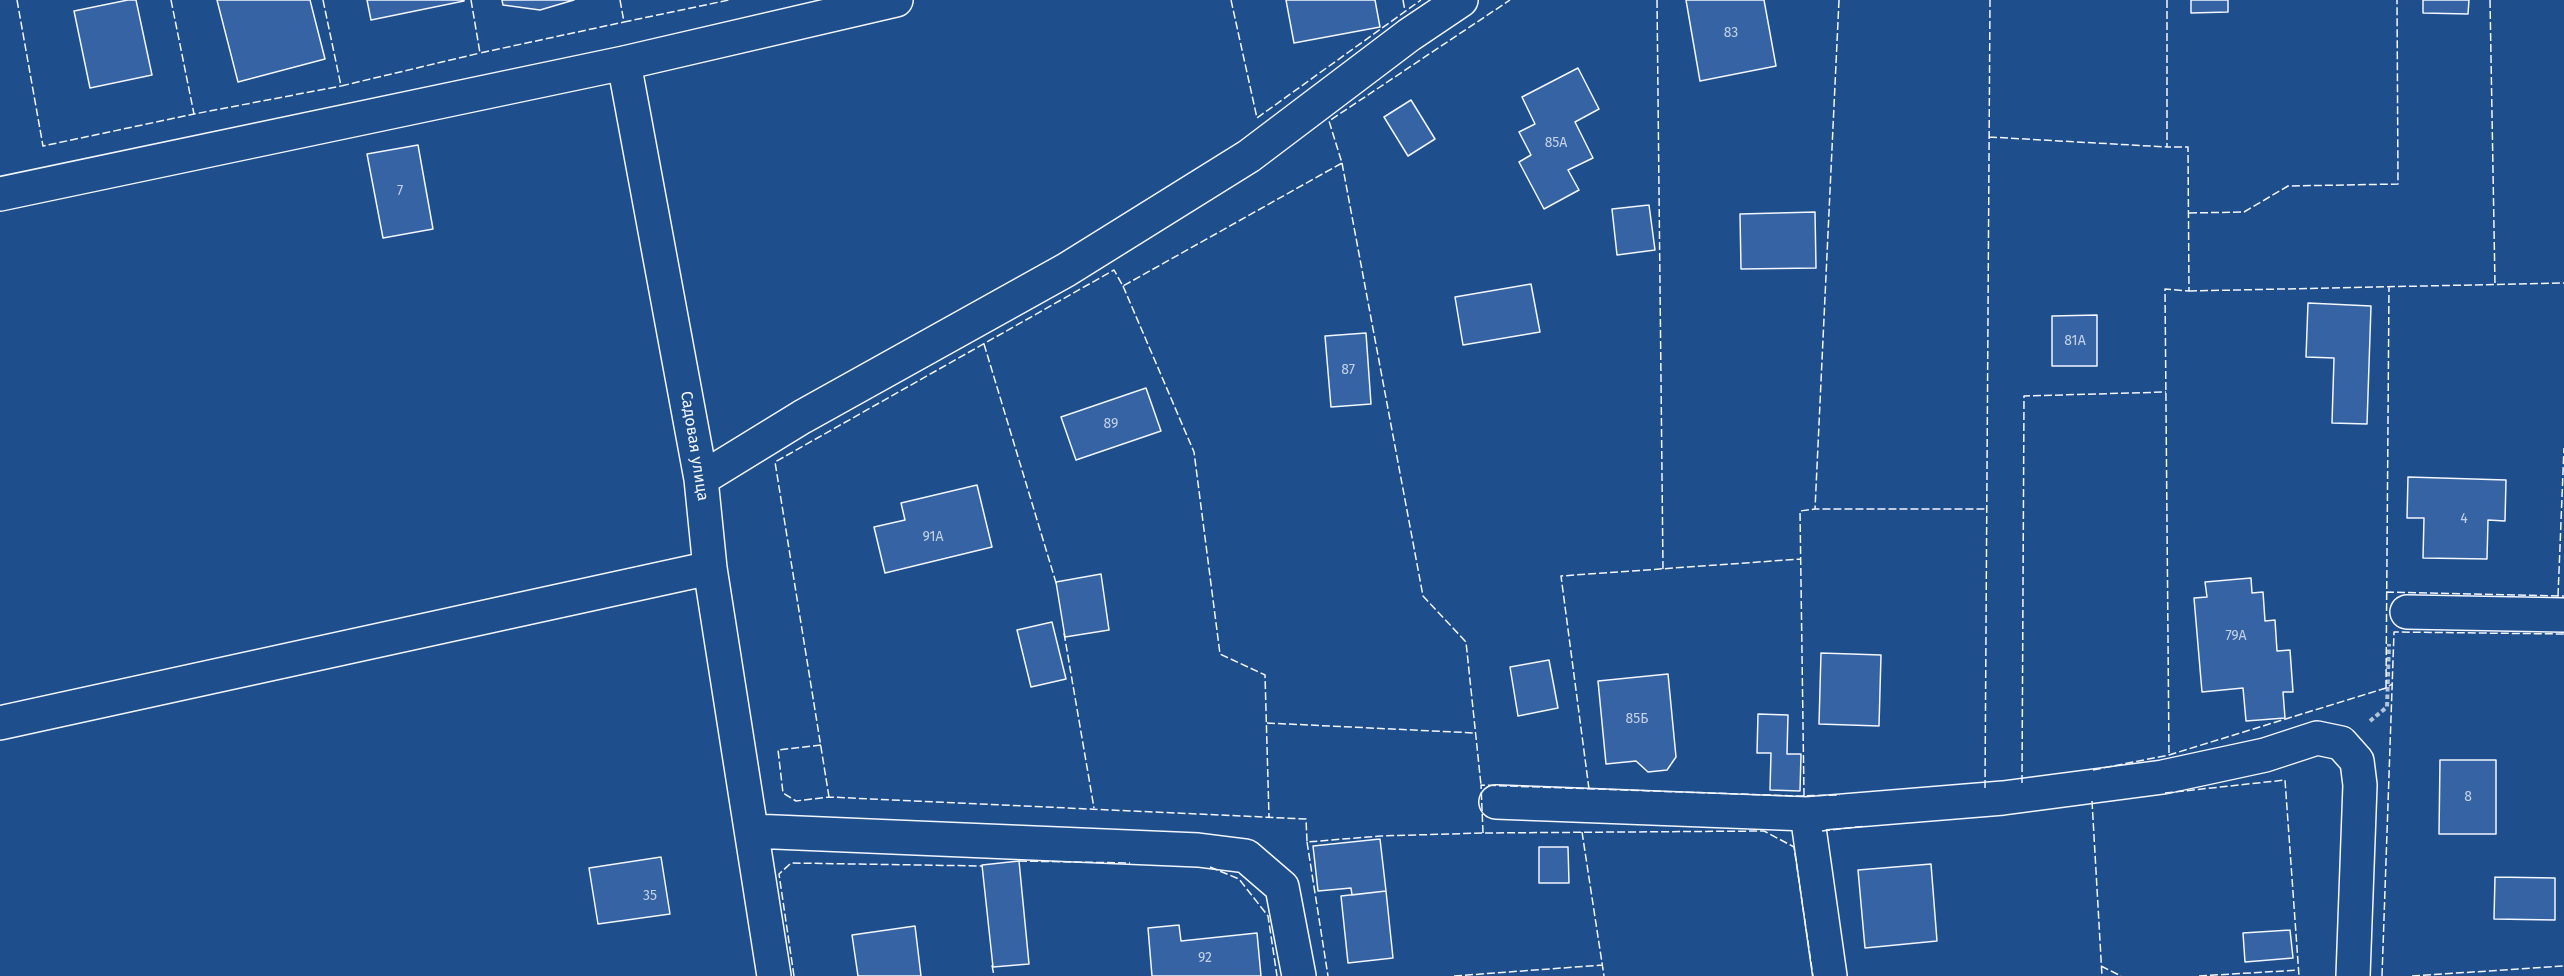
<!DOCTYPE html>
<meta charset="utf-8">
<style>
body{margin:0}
canvas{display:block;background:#1f4e8c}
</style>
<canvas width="2564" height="976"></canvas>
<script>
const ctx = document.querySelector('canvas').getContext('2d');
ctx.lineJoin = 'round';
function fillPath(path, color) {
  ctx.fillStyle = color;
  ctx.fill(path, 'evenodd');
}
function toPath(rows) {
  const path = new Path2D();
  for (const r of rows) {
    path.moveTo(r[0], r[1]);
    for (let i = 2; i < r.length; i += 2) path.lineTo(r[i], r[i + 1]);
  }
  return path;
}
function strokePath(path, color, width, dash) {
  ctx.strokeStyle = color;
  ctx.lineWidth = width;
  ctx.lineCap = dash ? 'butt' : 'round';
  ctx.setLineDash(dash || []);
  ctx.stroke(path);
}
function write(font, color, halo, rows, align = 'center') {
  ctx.font = font + ' "Fira Sans",sans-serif';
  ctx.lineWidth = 4.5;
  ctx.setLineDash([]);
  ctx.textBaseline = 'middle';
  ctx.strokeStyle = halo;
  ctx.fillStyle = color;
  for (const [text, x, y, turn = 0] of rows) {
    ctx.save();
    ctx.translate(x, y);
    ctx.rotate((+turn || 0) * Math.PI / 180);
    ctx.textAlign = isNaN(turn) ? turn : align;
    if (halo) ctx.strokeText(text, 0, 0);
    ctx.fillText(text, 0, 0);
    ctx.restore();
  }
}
const building = toPath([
 [128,0,136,0,152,75,90,88,74,11,128,0],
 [217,0,310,0,325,59,238,82,217,0],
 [367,0,464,0,464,1,371,20,367,0],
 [502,0,574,0,540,10,503,5,502,0],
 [1286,0,1375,0,1380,27,1294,43,1286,0],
 [1686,0,1764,0,1776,66,1700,81,1686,0],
 [2191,0,2228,0,2228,12,2191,13,2191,0],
 [2423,0,2469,0,2468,14,2423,13,2423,0],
 [1578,68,1599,109,1575,122,1593,158,1568,170,1579,190,1544,209,1519,162,1531,155,1519,132,1535,124,1522,97,1578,68],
 [1411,100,1435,139,1408,156,1384,117,1411,100],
 [418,145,433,229,383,238,367,154,418,145],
 [1649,205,1655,250,1617,255,1612,209,1649,205],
 [1815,212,1816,268,1741,269,1740,214,1815,212],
 [1531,284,1540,332,1463,345,1455,297,1531,284],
 [2308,303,2371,306,2367,424,2332,423,2334,358,2306,357,2308,303],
 [2097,315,2097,366,2052,366,2052,316,2097,315],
 [1366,333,1371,404,1331,407,1325,336,1366,333],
 [1146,388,1161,431,1076,460,1061,417,1146,388],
 [2408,477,2506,480,2505,521,2488,520,2487,559,2423,558,2424,518,2407,518,2408,477],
 [977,485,992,547,885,573,874,527,905,520,901,503,977,485],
 [1101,574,1109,630,1065,637,1056,582,1101,574],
 [2251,578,2252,593,2263,592,2265,621,2275,620,2277,651,2290,650,2293,692,2283,692,2285,718,2246,721,2243,688,2202,692,2194,598,2207,597,2205,582,2251,578],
 [1052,622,1066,679,1031,687,1017,630,1052,622],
 [1821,653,1881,655,1879,726,1819,724,1821,653],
 [1549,660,1558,708,1518,716,1510,667,1549,660],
 [1668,674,1676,757,1667,770,1648,772,1636,761,1606,764,1598,681,1668,674],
 [1758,714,1788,715,1787,754,1801,754,1800,791,1770,790,1771,753,1757,753,1758,714],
 [2440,760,2496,760,2496,834,2439,834,2440,760],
 [1380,839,1386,891,1352,895,1351,888,1318,891,1313,846,1380,839],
 [1539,847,1568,847,1569,883,1539,883,1539,847],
 [661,857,670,914,598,924,589,868,661,857],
 [1019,861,1029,964,993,967,982,865,1019,861],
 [1931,864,1937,941,1865,948,1858,870,1931,864],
 [2495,877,2555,878,2555,920,2494,919,2495,877],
 [1386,891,1393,958,1348,963,1341,896,1386,891],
 [1179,925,1181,941,1257,933,1261,976,1152,976,1148,928,1179,925],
 [915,926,921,976,858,976,852,935,915,926],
 [2290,930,2293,958,2245,962,2243,933,2290,930]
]);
const path = toPath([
 [2370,721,2387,707,2389,644]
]);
const minor = toPath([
 [624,63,701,479,710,568,774,976],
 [0,194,624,63,896,0],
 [701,479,802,417,1066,270,1249,156,1409,35,1461,0],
 [2407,612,2564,615],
 [0,723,710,568],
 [1496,802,1807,814,2003,798,2163,777,2265,755,2317,738,2341,743,2357,761,2360,785,2353,976],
 [1807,814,1830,976],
 [752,831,1198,850,1246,856,1282,887,1299,976]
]);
const fence = toPath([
 [17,0,43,146,194,114],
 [171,0,194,114,341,86],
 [323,0,341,86,480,53],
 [471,0,480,53,624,22],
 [620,0,624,22,729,0],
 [1231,0,1257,118,1421,0],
 [1403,0,1405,11],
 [1657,0,1663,569],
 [1839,0,1815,509,1987,509],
 [2167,0,2167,147,2188,147,2189,291,2165,289,2169,755],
 [2490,0,2495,285],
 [1989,137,2167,147],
 [1342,163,1423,596,1466,642,1481,785],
 [2189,213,2244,212,2288,186,2398,184,2397,0],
 [1123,286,1194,452,1220,654,1265,675,1269,817],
 [2189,291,2564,283],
 [984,344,1057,586],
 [2386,592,2564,596],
 [2558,596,2564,448],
 [1064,633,1094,808],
 [2386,688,2389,287],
 [1267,723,1475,733],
 [821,745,778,750,783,793,796,801,829,797,1306,819,1307,842,1380,836,1483,833,1764,831,1794,847,1813,976],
 [2093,770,2169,755,2386,688,2392,684],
 [2022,783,2024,396,2166,392],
 [1985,788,1990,0],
 [1589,789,1561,576,1801,559],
 [2165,793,2285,780,2299,976],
 [1804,796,1800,511,1815,509],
 [829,797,775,462,1114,270,1123,286,1342,163,1329,121,1510,0],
 [2092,801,2102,976],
 [1822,831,1866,826],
 [1582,832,1604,976],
 [1483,833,1481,785,1796,796,1840,795],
 [1307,842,1328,976],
 [1019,861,1130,863],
 [1210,867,1239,879,1268,916,1277,976],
 [992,965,994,976],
 [2101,966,2121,976],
 [794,976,779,874,791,863,983,866],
 [1454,976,1603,965],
 [2199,976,2299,970],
 [2382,976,2394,632,2564,634],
 [2412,976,2564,966]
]);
const numberNames = [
 ["83",1731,33],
 ["85А",1556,143],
 ["7",400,191],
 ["81А",2075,341],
 ["87",1348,370],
 ["89",1111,424],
 ["4",2464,519],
 ["91А",933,537],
 ["79А",2236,636],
 ["85Б",1637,719],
 ["8",2468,797],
 ["35",650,896],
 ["92",1205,958]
];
const streetNames = [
 ["Садовая улица",694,446,81]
];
fillPath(building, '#3563a3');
strokePath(building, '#f2f6ff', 1.5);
strokePath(minor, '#f2f6ff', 36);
strokePath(path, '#b3c4dc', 4, [4.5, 3]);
strokePath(minor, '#1f4e8c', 33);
strokePath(fence, '#f2f6ff', 1.5, [8, 3]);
write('14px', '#c3d1e8', null, numberNames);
write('16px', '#f2f6ff', '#1f4e8c', streetNames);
</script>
